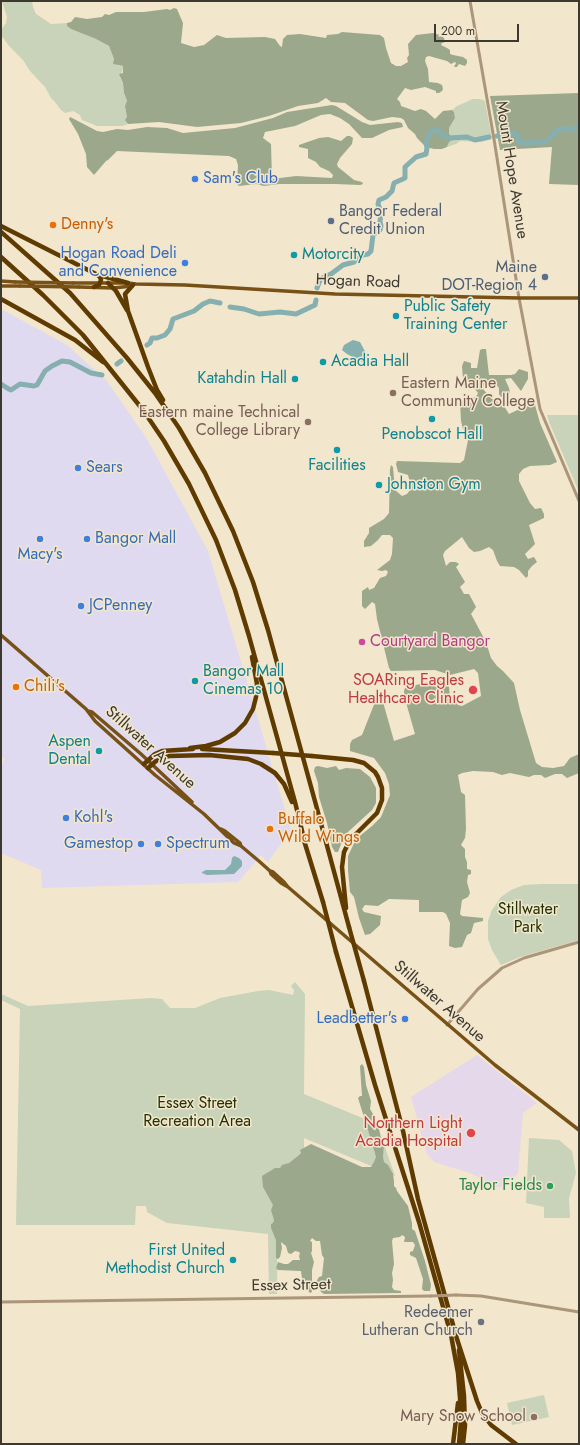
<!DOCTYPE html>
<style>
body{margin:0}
#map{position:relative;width:580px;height:1445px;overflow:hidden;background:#f2e6cd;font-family:Jost,sans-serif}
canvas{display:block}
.frame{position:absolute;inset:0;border:2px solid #3e392f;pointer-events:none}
.scale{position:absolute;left:434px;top:24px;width:85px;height:18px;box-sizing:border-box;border:2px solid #3e392f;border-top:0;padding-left:5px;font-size:12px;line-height:14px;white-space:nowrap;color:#3e392f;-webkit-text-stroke:3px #f2e6cd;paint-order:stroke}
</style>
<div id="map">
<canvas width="580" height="1445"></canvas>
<div class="frame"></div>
<div class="scale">200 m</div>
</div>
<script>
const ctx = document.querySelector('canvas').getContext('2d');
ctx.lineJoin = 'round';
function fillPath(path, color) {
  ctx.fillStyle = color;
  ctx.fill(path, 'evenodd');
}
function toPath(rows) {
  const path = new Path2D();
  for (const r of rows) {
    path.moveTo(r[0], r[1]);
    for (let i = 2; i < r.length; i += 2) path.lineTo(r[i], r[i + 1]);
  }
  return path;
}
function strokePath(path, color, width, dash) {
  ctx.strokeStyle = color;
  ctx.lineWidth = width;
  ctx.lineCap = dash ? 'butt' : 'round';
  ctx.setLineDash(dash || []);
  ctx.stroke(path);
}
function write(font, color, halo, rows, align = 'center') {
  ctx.font = font + ' Jost,sans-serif';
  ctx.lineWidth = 3;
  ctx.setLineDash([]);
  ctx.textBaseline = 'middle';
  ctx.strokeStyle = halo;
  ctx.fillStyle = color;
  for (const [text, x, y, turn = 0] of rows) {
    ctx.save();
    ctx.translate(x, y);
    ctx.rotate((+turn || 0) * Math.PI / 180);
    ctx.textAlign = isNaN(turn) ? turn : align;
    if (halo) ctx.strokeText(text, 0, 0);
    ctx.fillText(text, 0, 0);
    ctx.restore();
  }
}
const commercial = toPath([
 [1,309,67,345,107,381,147,439,208,551,291,830,268,862,261,855,238,882,42,888,41,870,1,853,1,766,5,758,1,758]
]);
const medical = toPath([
 [477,1055,537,1103,523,1113,518,1174,499,1188,470,1173,434,1162,427,1154,411,1097]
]);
const green = toPath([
 [2,1,32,1,33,7,36,14,51,24,67,23,67,26,71,29,96,39,109,46,116,65,123,66,123,69,120,77,123,83,124,93,127,102,125,106,127,117,126,120,128,124,122,126,97,126,82,120,80,115,73,111,65,113,61,110,55,102,51,98,45,87,30,71,23,60,9,46,1,35,1,30,6,23,7,17],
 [473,99,480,99,485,101,492,139,481,142,460,141,456,144,447,147,449,142,449,128,455,118,454,112,452,110,457,106],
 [547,415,579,415,579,492,549,422],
 [541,884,579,884,579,940,520,957,501,965,492,950,488,939,488,921,492,910,501,897,511,890,524,885],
 [295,982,305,994,304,1094,377,1124,395,1176,304,1138,304,1206,278,1207,277,1294,269,1294,268,1234,167,1223,147,1212,146,1206,136,1206,135,1225,16,1225,20,1009,1,1000,1,994,28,1006,151,998,162,999,170,1008,195,1008,220,998,258,991,269,990,293,995,294,990,291,986],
 [529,1138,559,1140,572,1151,576,1173,569,1198,570,1218,544,1218,544,1207,526,1203],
 [544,1395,549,1417,512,1425,507,1403]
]);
const forest = toPath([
 [174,8,177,9,183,23,181,43,194,47,204,45,217,35,226,38,265,37,275,39,280,46,282,47,283,39,287,35,300,34,326,38,327,35,338,34,342,32,380,35,384,38,386,48,391,63,396,66,401,66,408,62,407,58,409,55,408,44,416,35,433,33,440,35,444,38,445,42,442,43,441,45,447,48,450,50,450,54,453,55,463,57,467,60,467,63,465,66,459,64,457,67,454,67,456,63,455,62,451,64,447,61,429,56,426,57,425,61,428,69,429,82,438,83,442,85,443,89,442,91,439,93,436,93,436,91,425,87,411,90,405,88,397,99,400,102,401,106,415,111,421,109,426,111,435,119,443,111,452,110,454,112,455,118,449,128,449,134,453,139,449,142,447,147,442,149,434,149,426,147,417,138,415,134,408,128,404,120,401,118,392,117,373,121,368,120,345,103,331,102,326,98,318,103,298,106,269,116,241,123,197,127,159,122,128,124,125,120,127,117,125,106,127,101,124,93,123,83,119,74,123,73,123,66,113,64,114,59,109,46,96,39,71,29,67,26,67,23,71,22,75,17,87,19,102,17,105,14,109,15,116,12,144,12,167,9,170,10],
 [579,93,579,185,549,184,552,147,500,150,490,96],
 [332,105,336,106,362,122,370,125,398,122,402,123,403,127,389,130,372,138,362,138,349,124,340,118,330,114,321,115,295,126,265,132,263,138,271,144,272,179,296,176,332,178,333,175,329,171,320,167,316,162,308,158,308,149,299,147,299,145,319,138,328,137,341,141,347,136,350,136,353,138,352,144,340,158,337,164,338,167,354,180,362,182,363,184,360,185,335,184,279,184,264,186,256,184,239,186,237,184,238,165,236,159,229,156,117,151,108,160,106,161,94,175,87,167,86,154,78,134,69,119,70,117,74,119,97,131,103,132,117,129,128,130,147,127,167,128,183,133,235,128,273,118,287,112],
 [482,349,486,349,489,375,511,375,515,374,519,369,528,372,528,379,521,391,511,378,505,379,509,388,510,393,506,396,501,397,499,394,499,388,496,384,484,384,483,389,492,399,497,401,499,406,504,406,509,414,524,407,535,405,540,423,557,462,550,465,530,466,523,469,519,474,519,481,530,503,535,509,541,508,544,514,544,518,529,525,535,544,525,554,528,559,534,557,537,562,532,566,528,571,528,576,526,578,519,570,514,567,500,566,497,561,493,550,489,547,480,551,474,552,469,548,462,537,445,551,443,555,446,566,450,562,456,562,459,564,456,567,465,582,460,587,464,594,469,594,476,607,471,614,486,642,491,658,497,666,503,671,514,683,520,710,536,763,542,767,553,768,564,766,570,758,579,754,579,773,567,778,562,774,555,774,545,778,541,775,534,775,529,777,510,773,502,775,493,772,473,771,462,773,458,775,461,792,465,795,466,829,465,838,461,845,465,849,465,857,467,862,467,869,471,870,471,874,468,875,467,882,470,893,468,897,462,900,460,914,462,916,483,918,483,921,474,923,471,933,467,935,462,947,455,948,449,946,450,923,446,914,443,912,419,912,419,900,389,899,378,906,365,905,362,909,364,912,381,916,380,925,370,934,365,935,359,918,354,897,350,892,348,870,348,856,356,839,372,826,381,817,390,795,389,784,385,773,374,758,350,751,350,744,352,740,362,735,377,697,381,695,394,741,415,734,405,699,404,691,405,688,431,681,438,680,446,684,449,687,450,697,458,705,462,706,481,696,478,673,474,669,450,675,435,670,391,671,389,668,377,619,375,604,372,602,365,609,362,606,362,591,368,587,369,590,374,588,380,578,386,576,388,572,386,570,382,571,377,570,390,560,392,554,393,538,390,535,382,535,378,540,371,546,364,547,364,541,369,533,369,528,384,519,389,513,390,469,391,465,393,467,395,490,402,496,407,494,410,490,410,483,408,475,398,472,396,464,397,461,460,463,464,460,468,440,468,434,463,429,461,421,460,402,476,397,478,393,475,389,474,382,463,379,462,366,464,361,471,363,471,368,477,368,480,350],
 [318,766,327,768,336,766,339,770,346,768,360,769,370,777,376,788,376,803,372,810,348,832,343,839,338,852,335,852,332,847,327,823,319,797,318,783,314,771,315,767],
 [362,1064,364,1067,366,1085,371,1101,370,1109,373,1114,372,1117,373,1120,378,1124,381,1139,384,1144,383,1157,384,1162,388,1165,393,1174,394,1181,394,1186,396,1188,397,1191,408,1206,412,1223,412,1229,415,1231,425,1261,431,1285,430,1291,424,1291,422,1289,423,1279,416,1258,410,1255,410,1252,413,1251,415,1245,413,1242,404,1242,405,1237,402,1235,400,1237,393,1238,392,1241,394,1264,392,1273,393,1280,392,1287,394,1290,401,1291,401,1293,324,1294,321,1292,316,1282,319,1277,322,1276,324,1258,322,1255,320,1241,316,1241,312,1238,310,1241,312,1242,312,1251,311,1253,314,1262,312,1270,312,1292,310,1293,303,1285,301,1271,278,1270,276,1268,278,1262,284,1264,288,1264,293,1260,300,1260,299,1256,300,1253,299,1252,295,1251,291,1254,288,1253,286,1246,281,1242,282,1248,280,1257,278,1259,276,1258,276,1240,271,1228,271,1224,273,1223,274,1220,271,1210,273,1205,263,1187,262,1176,275,1168,280,1168,282,1165,289,1163,298,1156,301,1153,300,1150,311,1144,362,1167,371,1167,374,1162,376,1157,373,1146,358,1098,360,1096,362,1096,360,1066]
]);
const water = toPath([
 [353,340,360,342,368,357,366,364,347,354,342,350,344,345],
 [234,856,239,858,242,861,242,866,234,874,207,875,202,873,202,872,206,870,225,870,231,864,232,858]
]);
const river = toPath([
 [497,136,505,135,512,132,515,134,519,137,518,141,523,143,545,142,559,129,573,129,579,125],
 [317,288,320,280,324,277,331,274,343,265,354,262,363,255,368,254,371,251,373,235,380,230,381,226,380,222,381,212,378,204,379,200,386,197,392,191,394,183,405,178,405,167,416,157,426,154,427,148,426,143,430,132,437,130,442,135,449,138,467,137,475,140,489,137],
 [230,307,244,309,259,314,280,312,296,314,315,305,316,300],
 [147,345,150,343,152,338,157,338,165,335,170,329,173,319,194,311,203,304,210,301,220,303],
 [117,364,121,361],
 [1,384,7,388,11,390,20,384,34,386,37,385,45,371,52,366,62,361,70,362,91,373,102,375]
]);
const minor = toPath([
 [470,1,494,139,519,298,540,409,579,501],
 [447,1025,478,989,502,968,524,958,579,942],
 [456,1295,481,1296,579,1312],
 [1,1302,431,1296]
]);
const major = toPath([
 [1,281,15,282],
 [73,283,128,283,136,284,185,285,335,294,519,298,579,298],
 [1,286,20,286],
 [79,287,113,288,132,286],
 [1,635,86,709,95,721,155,775,204,814,234,843,241,846,260,862,270,871,271,874,281,883,288,887,495,1065,579,1130],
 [88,711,92,712,141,754,192,802],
 [221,829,225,831,240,843,241,846],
 [270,871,273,872,284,882,288,887]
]);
const highway = toPath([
 [1,226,96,274,100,277,101,280,99,285,94,287],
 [1,232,70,293,127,358,155,393,179,428,205,473,233,531,253,582,268,630,316,805,349,927],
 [1,257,43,295,83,335,143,410,164,441,189,484,216,540,235,590,249,636,295,802,303,835],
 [99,275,128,283],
 [108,283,116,291,127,310],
 [133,285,125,294,128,311,148,367,157,390,163,400],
 [1,299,75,340,103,362],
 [190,748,206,746,220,742,235,733,245,723,253,709,256,697,257,684,252,657],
 [202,749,273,753],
 [312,756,353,760,364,763,375,772,378,777,382,788,382,800,377,813,350,840,344,852,342,867,346,908],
 [144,764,155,754,162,751,193,749],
 [148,768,156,761,169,756,209,755,248,759,261,764,275,773,284,784,292,802],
 [302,834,323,902],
 [336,952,375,1085,419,1222,451,1335,458,1373,460,1398,461,1420,459,1444],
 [364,981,403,1131,418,1199,457,1339,477,1401,482,1413,491,1425,516,1444],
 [459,1350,464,1396,465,1426,463,1444],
 [453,1444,458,1403]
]);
const minorBridge = toPath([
 [431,1296,456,1295]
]);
const majorBridge = toPath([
 [15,282,73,283],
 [20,286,79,287]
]);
const highwayBridge = toPath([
 [273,753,312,756],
 [323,902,336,952],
 [349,927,364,981]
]);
const markers = [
 [195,179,4,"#3f7fe0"],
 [331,221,4,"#5c6f8a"],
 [53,225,4,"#e8710a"],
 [294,255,4,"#0f9aa8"],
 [185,263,4,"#3f7fe0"],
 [545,277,4,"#5c6f8a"],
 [396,316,4,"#0f9aa8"],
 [323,362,4,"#0f9aa8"],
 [295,379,4,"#0f9aa8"],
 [393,393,4,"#8d6e63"],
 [432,419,4,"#0f9aa8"],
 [308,422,4,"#8d6e63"],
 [337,450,4,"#0f9aa8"],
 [78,468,4,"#3f7fe0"],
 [379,485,4,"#0f9aa8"],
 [40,539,4,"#3f7fe0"],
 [87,539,4,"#3f7fe0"],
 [81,606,4,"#3f7fe0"],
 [362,642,4,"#d1479c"],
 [195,681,4,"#0f9aa8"],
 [16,687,4,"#e8710a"],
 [473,690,5,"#e0444e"],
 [99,751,4,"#0f9aa8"],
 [66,818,4,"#3f7fe0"],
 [270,829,4,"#e8710a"],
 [141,844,4,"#3f7fe0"],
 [158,844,4,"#3f7fe0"],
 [405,1019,4,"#3f7fe0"],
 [471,1133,5,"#e0444e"],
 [550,1186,4,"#2e9e5b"],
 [233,1260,4,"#0f9aa8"],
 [481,1322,4,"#6b7280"],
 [534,1417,4,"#8d6e63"]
];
const streetNames = [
 ["Mount Hope Avenue",511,170,81],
 ["Hogan Road",358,282,2],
 ["Stillwater Avenue",150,748,42],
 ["Stillwater Avenue",439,1002,41],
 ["Essex Street",291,1286,-1]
];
const shopNames = [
 ["Sam's Club",203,179],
 ["Hogan Road Deli",177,254,"right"],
 ["and Convenience",177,272,"right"],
 ["Sears",86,468],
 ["Bangor Mall",95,539],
 ["Macy's",40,555,"center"],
 ["JCPenney",89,606],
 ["Kohl's",74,818],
 ["Gamestop",133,844,"right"],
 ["Spectrum",166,844],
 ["Leadbetter's",397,1019,"right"]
];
const serviceNames = [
 ["Bangor Federal",339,212],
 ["Credit Union",339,230],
 ["Maine",537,268,"right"],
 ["DOT-Region 4",537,286,"right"]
];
const foodNames = [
 ["Denny's",61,225],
 ["Chili's",24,687],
 ["Buffalo",278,820],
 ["Wild Wings",278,838]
];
const cultureNames = [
 ["Motorcity",302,255],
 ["Public Safety",404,307],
 ["Training Center",404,325],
 ["Acadia Hall",331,362],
 ["Katahdin Hall",287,379,"right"],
 ["Penobscot Hall",432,435,"center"],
 ["Facilities",337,466,"center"],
 ["Johnston Gym",387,485],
 ["Bangor Mall",203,672],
 ["Cinemas 10",203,690],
 ["Aspen",91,742,"right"],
 ["Dental",91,760,"right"],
 ["First United",225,1251,"right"],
 ["Methodist Church",225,1269,"right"]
];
const educationNames = [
 ["Eastern Maine",401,384,"left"],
 ["Community College",401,402,"left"],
 ["Eastern maine Technical",300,413],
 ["College Library",300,431],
 ["Mary Snow School",526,1417]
];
const hotelNames = [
 ["Courtyard Bangor",370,642]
];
const healthNames = [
 ["SOARing Eagles",464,681],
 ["Healthcare Clinic",464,699],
 ["Northern Light",462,1124],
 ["Acadia Hospital",462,1142]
];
const parkNames = [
 ["Stillwater",528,910],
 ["Park",528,928],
 ["Essex Street",197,1104],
 ["Recreation Area",197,1122]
];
const leisureNames = [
 ["Taylor Fields",542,1186]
];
const worshipNames = [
 ["Redeemer",473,1313],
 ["Lutheran Church",473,1331]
];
fillPath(commercial, '#dfdaef');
fillPath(medical, '#e6d8eb');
fillPath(green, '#c8d3b9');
fillPath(forest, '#9ca88b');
fillPath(water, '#86afaf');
strokePath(river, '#86afaf', 5);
strokePath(minor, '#ac967a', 3);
strokePath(major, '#785117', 3.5);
strokePath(highway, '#5f3b00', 4.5);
strokePath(minorBridge, '#ac967a', 3);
strokePath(majorBridge, '#785117', 3.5);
strokePath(highwayBridge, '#5f3b00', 4.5);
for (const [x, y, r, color] of markers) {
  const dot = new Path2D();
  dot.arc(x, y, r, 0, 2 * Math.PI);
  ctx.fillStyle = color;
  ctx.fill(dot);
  strokePath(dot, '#f2e6cd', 1.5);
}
write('16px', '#3e392f', '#f2e6cd', streetNames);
write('16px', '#366cbe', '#f2e6cd', shopNames, 'left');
write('16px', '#4e5e75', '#f2e6cd', serviceNames, 'left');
write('16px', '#c56008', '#f2e6cd', foodNames, 'left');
write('16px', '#0d838f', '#f2e6cd', cultureNames, 'left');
write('16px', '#785e54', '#f2e6cd', educationNames, 'right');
write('16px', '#b23c85', '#f2e6cd', hotelNames, 'left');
write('16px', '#be3a42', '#f2e6cd', healthNames, 'right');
write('16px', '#233200', '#f2e6cd', parkNames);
write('16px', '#27864d', '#f2e6cd', leisureNames, 'right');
write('16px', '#5b616d', '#f2e6cd', worshipNames, 'right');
</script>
